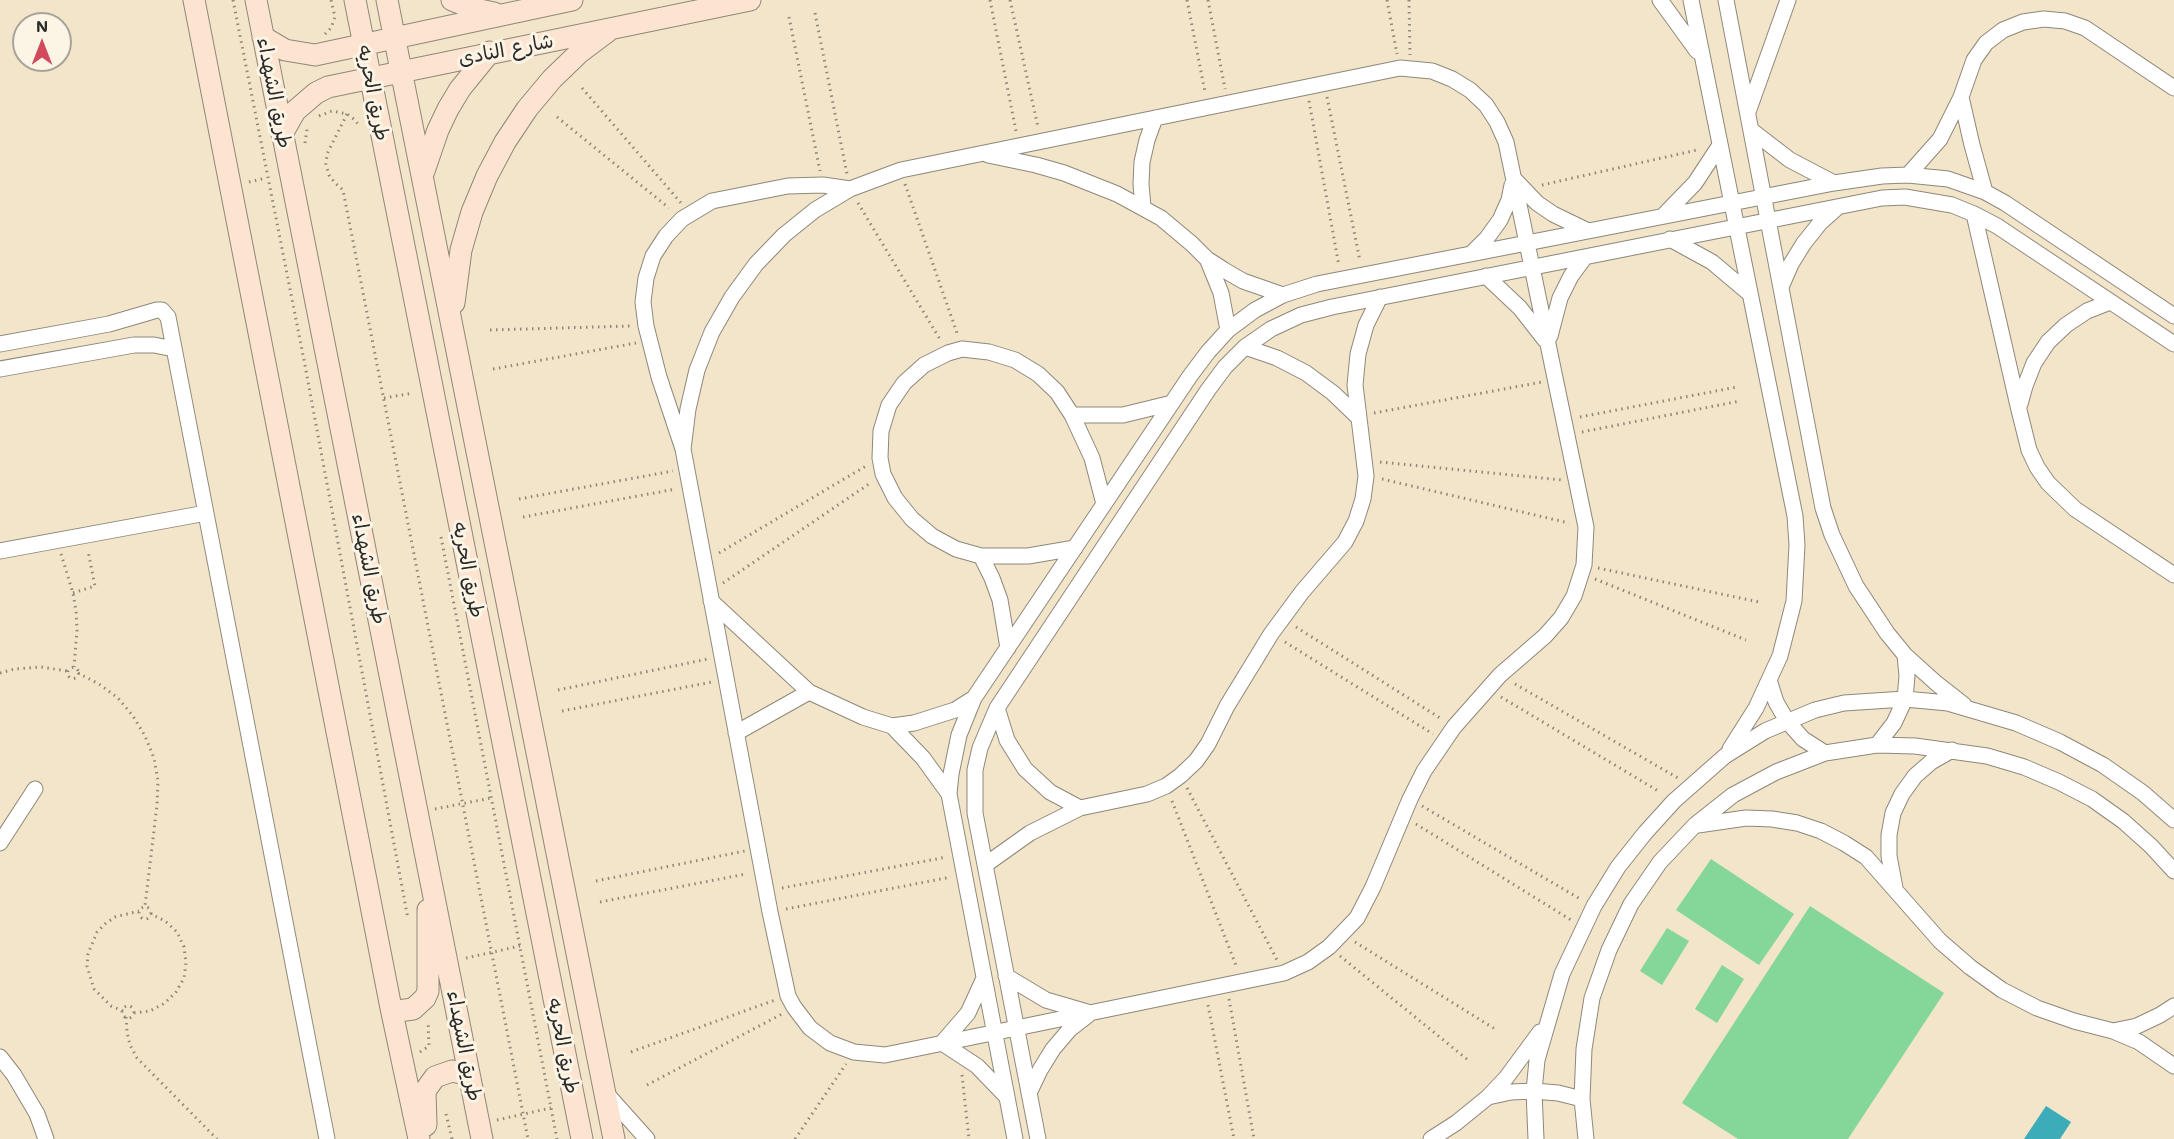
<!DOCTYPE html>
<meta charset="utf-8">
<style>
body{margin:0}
#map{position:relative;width:2174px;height:1139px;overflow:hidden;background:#f2e5c9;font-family:Mali,sans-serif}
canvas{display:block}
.north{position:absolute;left:12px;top:12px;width:60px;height:60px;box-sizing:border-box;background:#fcf5e5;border:2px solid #a8a49b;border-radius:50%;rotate:0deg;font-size:16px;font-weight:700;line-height:24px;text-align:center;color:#2b2b2b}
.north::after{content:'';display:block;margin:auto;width:21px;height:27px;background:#d1495b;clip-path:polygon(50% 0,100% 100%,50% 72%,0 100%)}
</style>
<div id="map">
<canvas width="2174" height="1139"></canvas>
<div class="north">N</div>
</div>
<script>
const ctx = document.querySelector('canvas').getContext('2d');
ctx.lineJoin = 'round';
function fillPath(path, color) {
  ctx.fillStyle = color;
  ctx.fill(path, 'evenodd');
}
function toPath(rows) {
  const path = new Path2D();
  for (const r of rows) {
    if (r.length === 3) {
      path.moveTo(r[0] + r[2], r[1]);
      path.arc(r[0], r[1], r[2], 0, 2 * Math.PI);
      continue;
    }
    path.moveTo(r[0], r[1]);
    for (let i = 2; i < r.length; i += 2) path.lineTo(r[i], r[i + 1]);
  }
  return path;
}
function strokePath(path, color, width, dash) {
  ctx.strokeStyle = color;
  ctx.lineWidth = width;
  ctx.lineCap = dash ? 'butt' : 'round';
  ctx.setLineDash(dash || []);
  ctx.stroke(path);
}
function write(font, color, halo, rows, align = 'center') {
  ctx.font = font + ' Mali,"Playpen Sans Arabic",sans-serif';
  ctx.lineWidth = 6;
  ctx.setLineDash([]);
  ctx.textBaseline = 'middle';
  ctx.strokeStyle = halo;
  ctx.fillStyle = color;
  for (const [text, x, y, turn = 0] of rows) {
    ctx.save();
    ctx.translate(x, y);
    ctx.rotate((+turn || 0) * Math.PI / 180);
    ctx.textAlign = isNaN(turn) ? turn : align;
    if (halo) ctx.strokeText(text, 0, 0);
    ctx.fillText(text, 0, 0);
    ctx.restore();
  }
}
const green = toPath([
 [1711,859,1794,914,1759,965,1676,910],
 [1810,906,1944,993,1848,1139,1738,1139,1682,1103],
 [1667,928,1689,941,1662,985,1640,971],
 [1722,965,1744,979,1717,1023,1695,1009]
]);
const water = toPath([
 [2046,1106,2071,1122,2060,1139,2024,1139]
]);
const path = toPath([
 [233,0,304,360,408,919],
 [990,0,1016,131],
 [1010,0,1038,127],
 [1187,0,1205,92],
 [1208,0,1225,89],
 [1387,0,1397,54],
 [1409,0,1410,55],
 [815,13,847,174],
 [789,17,820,171],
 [325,34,331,28,335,17,331,0],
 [582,88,681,203],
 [1327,97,1360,261],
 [1309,101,1339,266],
 [347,114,327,154,326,164,329,175,335,183,343,190,528,1139],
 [319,116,332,111,347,114,355,120,360,127],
 [557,117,669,208],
 [305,143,307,129],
 [249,182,266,178],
 [905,184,957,333],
 [1542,185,1697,150],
 [858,203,941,341],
 [490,330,630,326],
 [493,369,636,343],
 [384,398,413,393],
 [1374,413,1542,382],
 [1580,417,1737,387],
 [1582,432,1740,401],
 [1380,462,1562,480],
 [1382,479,1569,523],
 [519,499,673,471],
 [523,517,676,489],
 [441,537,557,1139],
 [719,553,866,466],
 [61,554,73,593,76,611,77,630,74,667],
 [1598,568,1759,602],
 [1595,579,1746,640],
 [723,583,869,484],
 [73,593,95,586,88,551],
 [1296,627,1440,718],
 [1285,642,1433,734],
 [73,673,5.5],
 [0,673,15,669,41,667,67,671],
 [78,673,99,684,118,698,133,716,145,736,154,758,158,781,157,805,145,906],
 [1515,684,1678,778],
 [558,690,708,659],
 [1501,697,1660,792],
 [562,711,712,682],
 [1187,788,1277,960],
 [1172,801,1237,968],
 [1422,806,1582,900],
 [435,809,491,798],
 [1416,824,1571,920],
 [596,881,745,851],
 [782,888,947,857],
 [600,902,746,874],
 [145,913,6],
 [786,909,951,877],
 [1355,942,1495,1029],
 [1340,956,1468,1060],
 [466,958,520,946],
 [1229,999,1254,1139],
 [1208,1005,1234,1139],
 [128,1012,6],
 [123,1011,111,1006,94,989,87,966,88,954,97,932,105,924,115,917,139,911],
 [134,1013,150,1011,165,1003,176,992,184,978,186,963,184,947,177,932,165,921,151,914],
 [126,1017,127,1032,130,1045,137,1058,217,1139],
 [420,1052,429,1046,428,1021],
 [631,1052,775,1000],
 [962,1075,969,1139],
 [647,1085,782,1014],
 [446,1114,452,1139],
 [497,1120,551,1108],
 [795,1139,846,1064]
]);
const street = toPath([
 [1660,0,1697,51],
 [1691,0,1795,516,1797,545,1794,601,1780,656,1756,708,1730,749],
 [1726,0,1823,508,1832,535,1856,586,1887,633,1905,655,1936,683,1964,705],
 [1961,97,1972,145,1985,192],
 [1748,112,1788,0],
 [1751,130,1790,160,1834,183],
 [988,155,1036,165,1064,173,1117,194,1161,218,1192,244,1207,259,1224,270,1243,281,1283,295],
 [1908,175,1940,139,1961,97,1974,60,1986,43,2003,30,2023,22,2044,19,2065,21,2085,28,2174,88],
 [1515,180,1537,203,1553,214,1588,231],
 [1143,207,1141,184,1142,162,1147,140,1155,118],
 [1974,214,2019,410,2029,450,2037,467,2048,483,2075,509,2174,575],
 [1663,216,1695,183,1720,145],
 [1670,239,1712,262,1750,294],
 [1471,254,1487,238,1500,220,1509,200,1512,185],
 [1208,261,1221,293,1228,330],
 [1486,276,1520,308,1545,340],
 [1781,287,1791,264,1804,243,1820,223,1838,207],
 [1550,336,1560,298,1571,276,1585,257],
 [0,344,109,324,157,310,162,310,168,317,327,1139],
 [1245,347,1277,358,1306,373,1333,393,1357,416],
 [0,369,134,345,154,345,174,349],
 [2020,404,2025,386,2034,363,2048,342,2066,325,2087,311,2110,302],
 [1072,415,1123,415,1172,403],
 [683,449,659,377,646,326,643,302,646,278,653,256,666,236,682,219,712,201,788,186,823,185,850,189,901,170,1400,68,1432,71,1452,79,1470,90,1486,105,1497,122,1506,142,1586,527,1584,565,1574,596,1561,618,1545,636,1500,675,1454,727,1424,771,1410,799,1373,887,1357,918,1329,947,1308,962,1284,973,885,1055,854,1052,830,1043,810,1028,794,1007,788,996,770,912,683,449,688,409,697,370,712,332,732,297,756,264,784,235,815,210,850,189],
 [1075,548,1028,556,981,556,956,549,932,536,912,519,895,498,883,474,880,458,881,431,889,405,904,383,924,365,948,353,962,349,989,352,1015,360,1038,374,1057,392,1072,415,1092,458,1104,504],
 [0,551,206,513],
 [981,556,992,578,1000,600,1008,648],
 [711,601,809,692,863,717,892,726,914,723,955,710,974,698],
 [1770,683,1776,702,1787,721,1803,739,1825,753],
 [997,708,1007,740,1025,769,1050,792,1080,808],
 [892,726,923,758,949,794],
 [736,733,809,692],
 [1877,745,1894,723,1905,699,1907,676,1905,655],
 [1698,825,1746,818,1772,819,1797,823,1821,831,1844,843,1866,857,1940,941,1970,967,2002,990,2037,1008,2074,1021,2113,1031,2139,1042,2174,1066],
 [0,843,35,789],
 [985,865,1030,833,1080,808,1147,794,1166,786,1180,776,1196,761,1208,744,1227,706,1271,634,1302,592,1345,542,1356,521,1363,499,1366,476,1355,385,1358,354,1366,325,1380,297],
 [1895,888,1889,856,1889,835,1893,813,1902,794,1915,776,1931,762,1952,750],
 [1006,976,1046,1000,1087,1012],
 [984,978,968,1013,942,1043,977,1066,1006,1096],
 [2113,1031,2137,1026,2160,1015,2174,1006],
 [0,1057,14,1075,37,1114,46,1139],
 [605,1092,647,1139],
 [1029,1093,1040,1070,1053,1049,1070,1029,1088,1015],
 [1488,1097,1511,1092,1534,1091,1558,1093,1582,1099],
 [1015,1139,949,794,951,774,959,735,974,698,1190,376,1208,352,1228,330,1255,310,1283,295,1317,284,1834,183,1882,176,1908,175,1948,179,1985,192,2005,203,2174,316],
 [1038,1139,975,813,975,770,980,748,997,708,1208,390,1225,367,1245,347,1271,329,1301,315,1332,307,1882,198,1905,197,1952,205,1974,214,1997,226,2174,344],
 [1431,1139,1456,1123,1488,1097,1506,1078,1540,1032],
 [1536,1139,1534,1091,1537,1060,1562,974,1594,906,1618,867,1645,833,1674,801,1725,756,1765,731,1815,710,1844,703,1905,699,1948,703,2016,723,2060,742,2103,765,2143,793,2174,820],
 [1586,1139,1582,1099,1584,1049,1592,998,1609,950,1631,904,1660,862,1695,825,1733,795,1776,772,1825,753,1877,745,1915,746,1987,756,2024,767,2059,782,2092,799,2123,821,2151,846,2174,871]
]);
const secondary = toPath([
 [194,0,391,1008,419,1139],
 [256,0,482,1139],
 [355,0,582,1139],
 [387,0,614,1139],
 [452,0,475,9,494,13],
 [263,37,285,50,315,55,572,0],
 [282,134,295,111,316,93,328,87,750,0],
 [424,171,438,130,448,109,460,89,490,52],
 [454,303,461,250,472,212,487,176,505,142,527,109,552,79,580,52,608,31],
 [391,1008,398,1011,413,1009,425,998,428,991,428,910],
 [426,1125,425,1091,435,1077,452,1071,461,1073,470,1078]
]);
const streetNames = [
 ["شارع النادى",506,50,-11],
 ["طريق الشهداء",274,93,79],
 ["طريق الحريه",373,93,79],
 ["طريق الشهداء",369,569,79],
 ["طريق الحريه",468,570,79],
 ["طريق الشهداء",464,1046,79],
 ["طريق الحريه",563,1046,79]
];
fillPath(green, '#84d799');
fillPath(water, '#3dacb9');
strokePath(street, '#8e887a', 17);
strokePath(secondary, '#8e887a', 23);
strokePath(path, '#8e887a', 3, [1.5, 4.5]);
strokePath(street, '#fff', 15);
strokePath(secondary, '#fde4d1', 21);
write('20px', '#2b2b2b', '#fcf5e5', streetNames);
</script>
